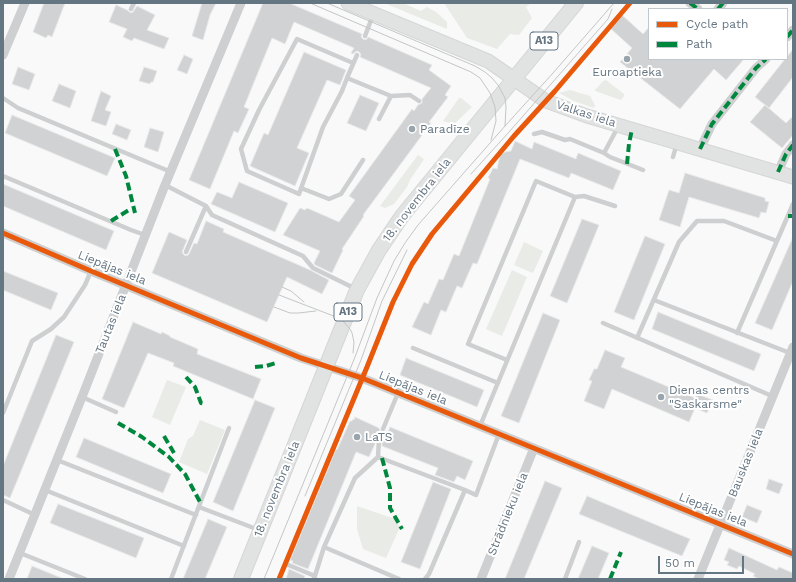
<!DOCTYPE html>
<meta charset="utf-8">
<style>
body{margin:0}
#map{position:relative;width:796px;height:582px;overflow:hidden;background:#f9f9f9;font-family:"Work Sans",sans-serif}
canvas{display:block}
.frame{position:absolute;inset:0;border:4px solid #657683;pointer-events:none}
.legend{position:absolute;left:648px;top:8px;width:140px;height:52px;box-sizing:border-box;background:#fff;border:1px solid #c1c8cd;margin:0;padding:5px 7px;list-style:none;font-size:12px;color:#657683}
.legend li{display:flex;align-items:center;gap:8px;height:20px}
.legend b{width:20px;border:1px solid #c1c8cd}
.scale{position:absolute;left:658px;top:556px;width:86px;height:18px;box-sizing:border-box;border:2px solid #657683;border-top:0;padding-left:5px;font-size:12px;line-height:14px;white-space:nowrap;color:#657683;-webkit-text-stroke:3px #fff;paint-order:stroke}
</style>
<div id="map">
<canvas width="796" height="582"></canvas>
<div class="frame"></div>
<ul class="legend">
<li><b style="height:5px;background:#e8590c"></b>Cycle path</li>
<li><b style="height:5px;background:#00873e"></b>Path</li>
</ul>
<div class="scale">50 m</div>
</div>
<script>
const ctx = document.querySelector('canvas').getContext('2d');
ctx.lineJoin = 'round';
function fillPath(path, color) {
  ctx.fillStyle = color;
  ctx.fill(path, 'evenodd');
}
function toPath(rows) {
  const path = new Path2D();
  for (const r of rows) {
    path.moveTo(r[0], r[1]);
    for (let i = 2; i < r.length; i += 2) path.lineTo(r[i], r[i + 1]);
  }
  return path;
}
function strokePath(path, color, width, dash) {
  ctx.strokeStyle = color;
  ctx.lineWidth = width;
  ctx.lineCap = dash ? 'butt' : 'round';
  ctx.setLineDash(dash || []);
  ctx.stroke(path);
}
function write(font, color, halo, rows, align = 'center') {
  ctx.font = font + ' "Work Sans",sans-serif';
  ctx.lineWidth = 4;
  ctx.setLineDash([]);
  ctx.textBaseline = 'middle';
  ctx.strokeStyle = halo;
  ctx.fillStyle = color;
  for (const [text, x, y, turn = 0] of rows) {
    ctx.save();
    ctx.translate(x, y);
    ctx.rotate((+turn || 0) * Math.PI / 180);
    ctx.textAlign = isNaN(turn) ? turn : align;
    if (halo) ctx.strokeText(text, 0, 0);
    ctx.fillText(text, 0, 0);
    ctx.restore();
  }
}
const green = toPath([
 [384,3,403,3,421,11,427,7,436,12,447,22,447,29],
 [444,3,531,3,526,7,532,18,519,35,510,34,497,49,467,38],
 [606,80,624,94,624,96,621,100,595,91,595,90,603,81],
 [570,90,590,96,595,105,594,108,574,101,559,93],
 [459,98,461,98,472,107,454,124,443,121],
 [418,155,424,159,410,180,407,187,394,204,385,208,380,206],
 [524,242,543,251,533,273,514,265],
 [512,270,527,277,502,336,486,329],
 [167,380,186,387,170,425,152,417],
 [200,420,225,430,207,474,179,462,188,439,193,436],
 [357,506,395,519,400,527,386,558,363,549,357,529]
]);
const building = toPath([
 [44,3,65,3,52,37,48,35,46,38,33,32,44,3],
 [202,3,216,3,210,15,203,40,192,36,202,3],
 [263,3,289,3,362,34,361,37,363,39,366,40,368,37,432,65,429,70,451,86,445,95,448,97,429,122,431,123,363,215,364,216,342,249,343,250,332,273,315,265,314,263,320,251,283,235,300,208,305,210,307,208,339,222,355,200,349,196,412,109,414,111,418,105,422,103,422,99,431,88,360,57,361,54,358,51,355,52,353,54,351,53,354,48,294,22,285,44,272,38,244,107,249,109,238,133,234,131,210,189,189,180,263,3],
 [116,5,127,10,131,13,133,12,137,6,155,15,147,30,169,38,164,49,134,38,132,41,123,37,127,29,109,22,116,5],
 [622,15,643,34,649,27,649,59,744,59,726,80,714,69,680,109,620,62,632,48,610,28,622,15],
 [793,49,793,77,769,108,755,97,785,59,787,59,787,57,793,49],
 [304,52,346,70,340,85,327,80,297,148,309,153,295,186,250,166,264,133,268,135,304,52],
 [184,55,193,59,187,74,177,70,184,55],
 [18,67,35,74,29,90,12,84,18,67],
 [144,67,157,71,153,82,151,82,150,84,139,81,144,67],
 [59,84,76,91,70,108,52,101,59,84],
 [101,91,111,96,105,110,111,112,106,126,91,121,101,91],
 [360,95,379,103,366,131,347,123,360,95],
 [765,105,786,123,793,116,793,135,782,148,750,122,765,105],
 [12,115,115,158,107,176,5,133,12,115],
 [116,124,131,130,127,140,112,134,116,124],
 [150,128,164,132,158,152,144,147,150,128],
 [515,141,532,149,534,142,576,159,578,153,621,171,613,190,571,173,569,178,520,159,477,264,473,263,462,288,457,286,446,312,441,310,431,335,412,327,424,302,428,304,439,279,443,280,454,254,459,256,490,179,488,178,493,168,497,169,500,155,505,152,511,151,515,141],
 [685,173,765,198,765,201,769,202,766,213,761,212,759,218,689,197,680,227,659,220,669,190,679,193,685,173],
 [239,182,288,203,275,232,211,204,217,192,232,198,239,182],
 [3,184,114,231,106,250,3,206,3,184],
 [582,219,599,225,567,303,550,296,582,219],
 [206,221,224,229,223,232,310,270,329,280,322,294,287,277,267,322,152,273,169,232,187,240,182,252,184,255,187,256,189,254,194,243,197,244,206,221],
 [645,236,665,244,634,320,614,312,645,236],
 [793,237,793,281,772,330,755,323,793,237],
 [3,271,58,293,51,310,3,290,3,271],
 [658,312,761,354,754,371,652,329,658,312],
 [543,313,560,320,519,423,501,416,543,313],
 [133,322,161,334,162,332,170,336,170,337,198,349,197,354,261,379,253,399,173,366,174,363,148,353,124,408,102,399,133,322],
 [56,335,74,342,10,498,3,495,3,466,56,335],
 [605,350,625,358,621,367,695,398,697,394,713,400,707,413,695,408,689,422,612,389,604,409,584,401,592,381,589,380,594,369,597,369,605,350],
 [406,358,484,390,477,407,400,375,406,358],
 [255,400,275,408,233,511,213,502,255,400],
 [355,417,379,428,380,431,382,433,384,433,386,431,388,432,390,427,473,461,465,480,457,476,454,482,435,475,438,468,382,446,382,437,380,435,377,436,375,438,375,444,369,457,356,452,308,569,292,563,293,561,290,560,336,449,337,450,350,421,352,421,353,419,354,420,355,417],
 [84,438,171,474,163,493,76,457,84,438],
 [769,479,783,484,779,494,766,489,769,479],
 [545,481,562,488,524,579,505,579,545,481],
 [433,482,451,489,420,569,401,562,433,482],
 [587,496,690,539,682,556,579,514,587,496],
 [58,504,144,538,136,558,50,523,58,504],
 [747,505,762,511,757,523,742,517,747,505],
 [208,519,227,527,205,579,183,579,208,519],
 [592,546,609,553,598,579,578,579,592,546],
 [729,548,777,570,779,567,793,573,793,579,759,579,753,576,755,574,739,566,737,569,727,565,729,562,724,560,729,548],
 [32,566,64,579,27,579,32,566],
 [289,569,305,576,304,579,286,579,289,569]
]);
const lane = toPath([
 [131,9,134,3],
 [365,36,373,15],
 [353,63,297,39,259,110,241,149,247,171,299,194,323,127,342,91,347,78,357,55],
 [347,78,391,96,410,95,419,101],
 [3,98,18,108,171,172],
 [379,119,391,96],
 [534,134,542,132,565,140,570,139,604,153,610,157,643,170],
 [604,153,618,127],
 [673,157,677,143],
 [3,176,131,230,145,235],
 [165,185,206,206,212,215,303,256,313,268,356,289],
 [301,188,329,199,341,194,363,160],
 [186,252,206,206],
 [654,300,790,353],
 [603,323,772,396],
 [737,333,793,204],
 [637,338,679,242,697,221,724,221,777,241],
 [413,348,498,383],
 [507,360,468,344,536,181,575,197],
 [82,397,116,412],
 [3,413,32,341,51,329,64,317,85,285,91,271],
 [480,426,575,197,584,196,615,206],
 [383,429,398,393],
 [378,457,465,490],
 [57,460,196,515],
 [45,490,184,546],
 [3,500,35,515],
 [199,507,259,530],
 [324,547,399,579],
 [20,553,85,579],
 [286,564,315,576],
 [171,579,229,428],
 [314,579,324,547,355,478,378,457,379,439],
 [425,579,429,574,465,490,476,495,499,434],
 [565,579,579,542]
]);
const street = toPath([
 [690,3,698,9],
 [718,9,723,3],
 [787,37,793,30],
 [3,55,25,3],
 [700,149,712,124,756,68,766,59],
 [778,172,786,154,793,145],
 [3,233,91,271,301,358,362,378,793,554],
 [9,579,82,397,165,185,241,3],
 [481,579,534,448],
 [698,579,793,347]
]);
const secondary = toPath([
 [348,3,488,61,546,101,587,116,793,177]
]);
const primary = toPath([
 [241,579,344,322,357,290,379,250,402,216,576,3]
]);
const tram = toPath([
 [310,3,471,72,480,78,490,93,495,107,496,121,491,140],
 [327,3,475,66,485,72,492,78,498,85,505,98,506,107,505,126],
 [471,174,509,132,608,19,612,9],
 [282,287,291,291,304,302],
 [279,295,331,315,339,318,344,322,350,329,352,333,354,342,353,353],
 [274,307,290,313,299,313,307,312,316,311],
 [305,496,361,360,382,301,407,250],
 [264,579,355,357,377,298,394,261,405,243,418,225,505,126,553,73,614,3]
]);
const quiet = toPath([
 [690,3,698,9],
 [718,9,723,3],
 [787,37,793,30],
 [115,149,126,176,135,213],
 [700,149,712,124,756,68,766,59],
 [627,164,629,144,632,129],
 [778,172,786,154,793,145],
 [788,216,793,216],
 [111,221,129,210],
 [255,367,266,366,276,363],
 [186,377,195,387,201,403,205,404],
 [118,423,142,437,169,457,185,474,200,502],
 [164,436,174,453],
 [382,458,390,488,390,508,402,529],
 [610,579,621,552]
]);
const cycleway = toPath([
 [3,233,91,271,301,358,362,378,793,554],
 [279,579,367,367,393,302,412,264,432,234,514,136,555,91,630,3]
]);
const markers = [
 [627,59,4,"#99a4ac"],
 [412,129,4,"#99a4ac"],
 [661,397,4,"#99a4ac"],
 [357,437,4,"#99a4ac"]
];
const shields = [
 [544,41,28],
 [348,312,28]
];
const shieldNames = [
 ["A13",544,41],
 ["A13",348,312]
];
const poiNames = [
 ["Euroaptieka",627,72,"center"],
 ["Paradīze",420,129],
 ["Dienas centrs",669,390],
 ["\"Saskarsme\"",669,404],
 ["LaTS",365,437]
];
const streetNames = [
 ["Valkas iela",586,114,18],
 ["18. novembra iela",417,200,-52],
 ["Liepājas iela",112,268,22],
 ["Tautas iela",111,324,-68],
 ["Liepājas iela",413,388,22],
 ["Bauskas iela",746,463,-68],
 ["18. novembra iela",277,489,-68],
 ["Liepājas iela",713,510,22],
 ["Strādnieku iela",508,514,-68]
];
fillPath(green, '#e8ebe6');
fillPath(building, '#d0d2d3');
strokePath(building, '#e8e8e8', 1);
strokePath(secondary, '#d5d6d7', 15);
strokePath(primary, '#d5d6d7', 16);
strokePath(lane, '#cecfd0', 4.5);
strokePath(street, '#cecfd0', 9);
strokePath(secondary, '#e1e2e2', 13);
strokePath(primary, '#e1e2e2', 14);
strokePath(tram, '#c3c5c6', 1);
strokePath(quiet, '#00873e', 4, [8, 4]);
strokePath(cycleway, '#e8590c', 5);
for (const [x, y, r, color] of markers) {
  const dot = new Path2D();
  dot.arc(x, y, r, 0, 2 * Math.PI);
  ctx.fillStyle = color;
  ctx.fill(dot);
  strokePath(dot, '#fff', 1.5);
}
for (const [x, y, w] of shields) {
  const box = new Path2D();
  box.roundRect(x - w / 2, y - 9, w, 18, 3);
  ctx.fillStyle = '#fff';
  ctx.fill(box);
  strokePath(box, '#657683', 1);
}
write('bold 11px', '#657683', null, shieldNames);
write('12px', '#657683', '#fff', poiNames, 'left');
write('12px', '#657683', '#fff', streetNames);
</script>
